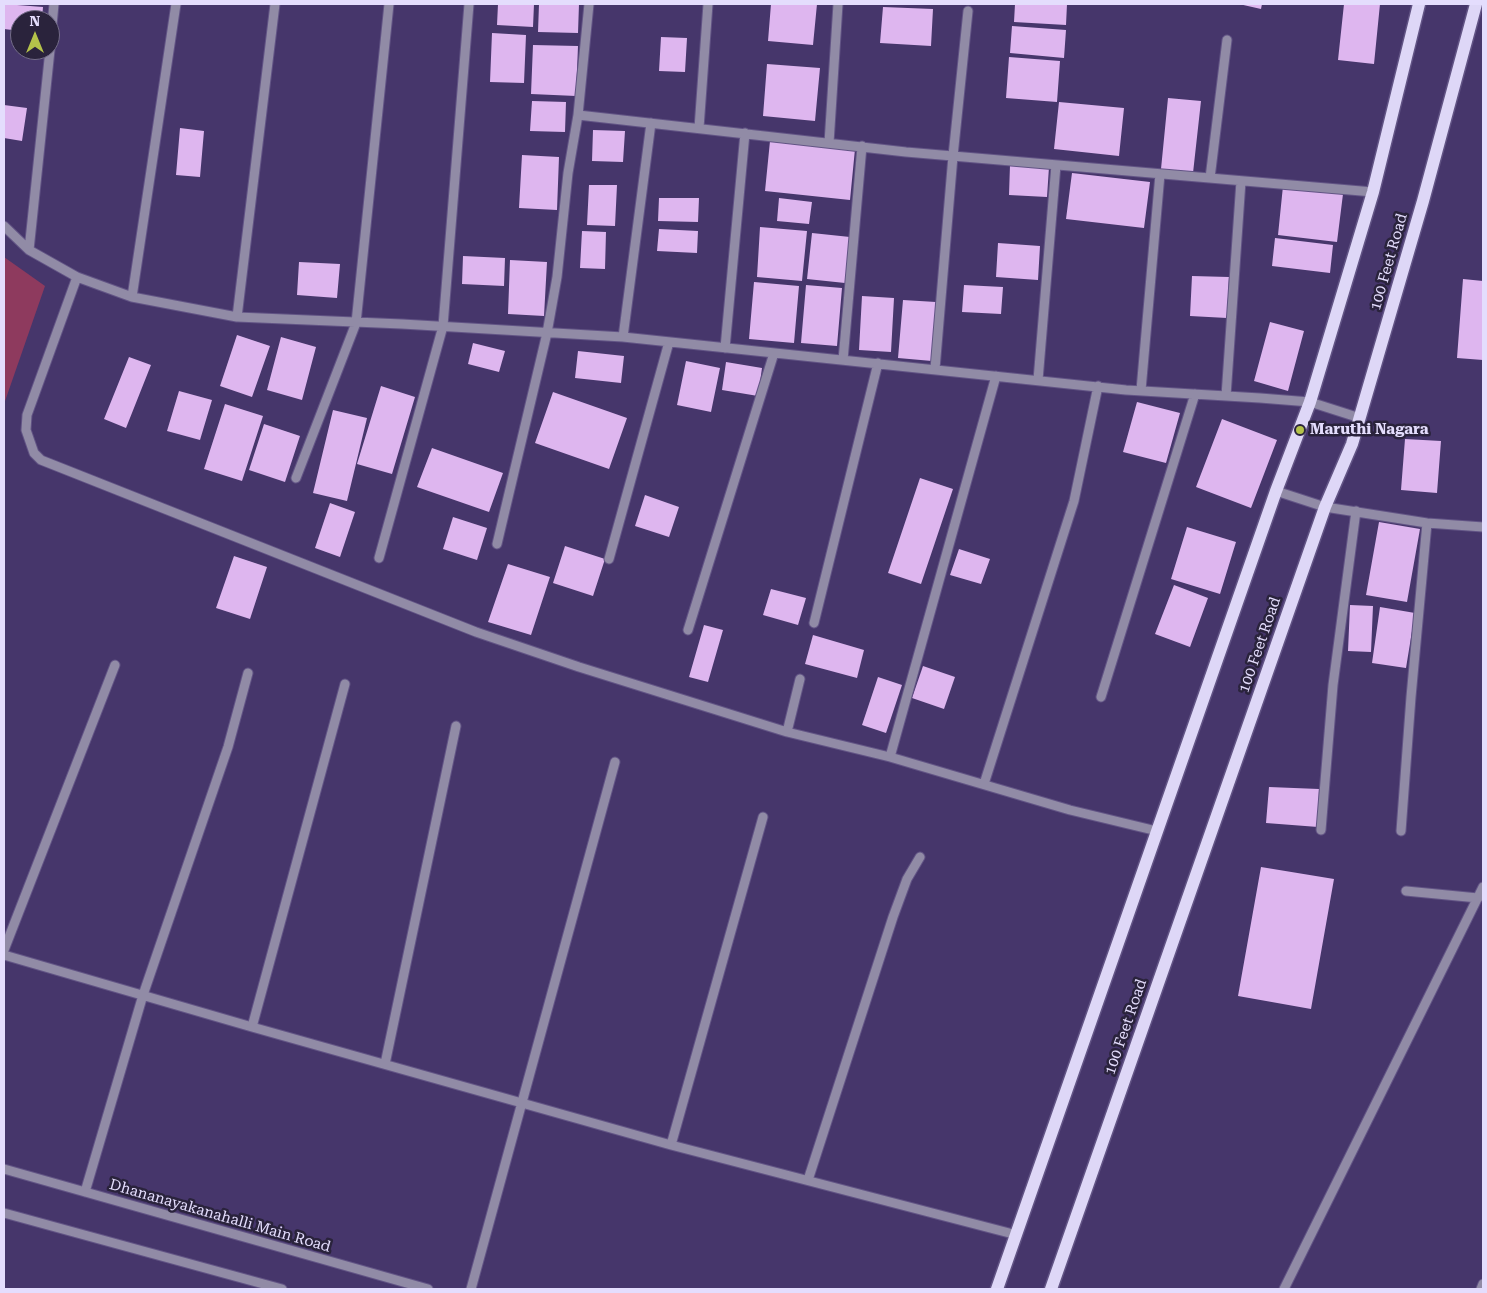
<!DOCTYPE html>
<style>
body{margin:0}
#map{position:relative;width:1487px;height:1293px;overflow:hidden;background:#46366b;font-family:"Roboto Serif",serif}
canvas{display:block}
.frame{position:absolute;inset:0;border:5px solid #e4ddfd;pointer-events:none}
.north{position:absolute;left:10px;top:10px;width:50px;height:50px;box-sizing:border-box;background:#2a233c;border:1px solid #746d89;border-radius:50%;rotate:0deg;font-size:14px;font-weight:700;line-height:20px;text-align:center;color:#e4ddfd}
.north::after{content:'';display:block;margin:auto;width:18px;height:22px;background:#b4c24a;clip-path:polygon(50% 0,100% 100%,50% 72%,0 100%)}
</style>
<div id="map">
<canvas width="1487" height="1293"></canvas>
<div class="frame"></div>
<div class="north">N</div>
</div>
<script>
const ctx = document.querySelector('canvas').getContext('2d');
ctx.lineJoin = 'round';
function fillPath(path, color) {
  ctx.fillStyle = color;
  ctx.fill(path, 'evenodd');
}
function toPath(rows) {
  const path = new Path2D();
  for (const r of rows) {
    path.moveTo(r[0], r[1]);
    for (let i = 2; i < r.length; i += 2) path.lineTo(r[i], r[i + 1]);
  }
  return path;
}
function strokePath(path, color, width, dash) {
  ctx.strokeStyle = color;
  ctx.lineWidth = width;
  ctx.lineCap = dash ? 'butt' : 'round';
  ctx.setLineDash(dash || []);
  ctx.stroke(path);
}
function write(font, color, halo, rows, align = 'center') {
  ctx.font = font + ' "Roboto Serif",serif';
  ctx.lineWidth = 5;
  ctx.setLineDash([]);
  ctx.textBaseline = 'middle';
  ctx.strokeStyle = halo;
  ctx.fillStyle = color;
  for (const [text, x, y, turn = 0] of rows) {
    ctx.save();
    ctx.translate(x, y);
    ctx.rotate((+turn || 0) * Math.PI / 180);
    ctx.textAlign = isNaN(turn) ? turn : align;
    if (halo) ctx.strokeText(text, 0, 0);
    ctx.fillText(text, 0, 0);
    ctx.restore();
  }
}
const green = toPath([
 [4,257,45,286,4,404]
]);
const building = toPath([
 [4,4,43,7,42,20,20,20,20,31,4,29],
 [498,4,534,4,533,27,497,25],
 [539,4,579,4,578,33,538,32],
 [771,4,817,4,813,45,768,41],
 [1015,4,1067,4,1066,25,1014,22],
 [1239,4,1262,4,1261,9],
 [1344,4,1380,4,1374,64,1338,60],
 [883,7,933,9,931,46,880,43],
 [1012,26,1066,30,1064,58,1010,53],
 [492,33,526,35,524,83,490,82],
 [661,37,687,38,685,72,659,71],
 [533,45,578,46,576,96,531,94],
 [1009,57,1060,61,1057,102,1006,98],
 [767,64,820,68,815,121,763,116],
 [1168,98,1201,101,1193,173,1161,169],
 [532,101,566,102,565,132,530,131],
 [1059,102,1124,108,1119,156,1054,149],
 [4,105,27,108,22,141,4,138],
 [180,128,204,131,200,177,176,175],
 [593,130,625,131,623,162,592,161],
 [770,141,855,149,850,200,765,191],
 [522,155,559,157,557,210,519,208],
 [1010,165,1049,167,1047,197,1009,195],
 [1072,173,1150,182,1144,228,1066,219],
 [589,185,617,185,615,226,587,225],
 [1283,186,1343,194,1337,242,1278,235],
 [659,198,699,198,698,222,658,221],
 [779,198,812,202,809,224,777,221],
 [760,227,807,231,802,281,757,277],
 [659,229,698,231,697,253,657,251],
 [582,231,606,232,605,269,580,268],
 [812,233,850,237,845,283,807,279],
 [1275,238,1333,245,1330,273,1272,266],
 [998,243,1040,246,1038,280,996,277],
 [463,256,505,258,504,286,462,284],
 [510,260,547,262,544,316,508,314],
 [299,262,340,264,337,298,297,295],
 [1192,276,1229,277,1227,318,1190,316],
 [1463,279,1483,281,1483,360,1457,358],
 [754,282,799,286,794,343,749,339],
 [806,285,842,288,837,346,801,343],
 [964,285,1003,287,1001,314,962,312],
 [862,296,894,298,891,352,859,350],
 [903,300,936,302,932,361,898,358],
 [1270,322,1304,331,1288,391,1254,381],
 [237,335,270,346,252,397,220,386],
 [281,337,316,347,302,400,267,390],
 [473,343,505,351,499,372,468,364],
 [578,351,624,356,621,383,575,378],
 [129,357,151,365,126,428,104,419],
 [686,361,720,368,711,412,677,405],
 [726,362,762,368,758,396,722,390],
 [381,386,415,397,392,474,357,464],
 [179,391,212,400,200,440,167,431],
 [553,392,627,418,609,469,535,443],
 [1137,402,1180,413,1166,463,1123,452],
 [225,404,263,416,242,481,204,469],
 [333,410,367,418,347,501,313,493],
 [1222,419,1277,440,1251,508,1196,487],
 [264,424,300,436,285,482,249,470],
 [1405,439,1441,441,1437,493,1401,490],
 [432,448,503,473,489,512,417,487],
 [920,478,953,489,921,584,888,573],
 [645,495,679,507,669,537,635,526],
 [330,503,355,512,340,557,315,548],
 [453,517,487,528,477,560,443,549],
 [1379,522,1420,529,1407,602,1366,595],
 [1187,527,1236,542,1220,594,1171,579],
 [565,546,605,559,593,596,553,583],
 [959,549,990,559,981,584,950,575],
 [234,556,267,567,250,619,216,608],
 [508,564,550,577,531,635,488,622],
 [1174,585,1208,598,1190,647,1155,634],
 [771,589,806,598,798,625,763,615],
 [1350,605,1373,606,1371,652,1348,651],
 [1380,607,1415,613,1406,668,1372,663],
 [704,625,723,630,708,682,689,677],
 [813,635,864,650,857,678,805,664],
 [923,666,955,677,944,709,912,698],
 [878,677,902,685,886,733,862,725],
 [1269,787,1319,789,1318,827,1266,823],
 [1261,867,1334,879,1311,1009,1238,996]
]);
const minor = toPath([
 [50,47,54,4],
 [578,115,906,152,1373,192],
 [699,128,708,4],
 [829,143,838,4],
 [1210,178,1227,40],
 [4,226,29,250,77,277,132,297,237,317,402,324,623,337,1126,390,1260,398,1310,402,1360,418],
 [29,250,50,50],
 [77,277,27,415,26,430,34,453,41,460,476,632,579,667,787,732,890,757,1070,810,1157,831],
 [132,297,176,4],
 [237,317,275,4],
 [623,337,651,123],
 [725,348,745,133],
 [843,360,862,146],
 [935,369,953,156,968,11],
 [1038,380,1056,165],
 [1141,390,1160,174],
 [1226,396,1241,181],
 [296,478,356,323,389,4],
 [1276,491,1325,507,1427,523,1483,527],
 [497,544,547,333,557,277,568,173,578,115,589,4],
 [379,558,443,326,469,4],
 [609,559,669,342],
 [814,623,878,363],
 [688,630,774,353],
 [1101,697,1195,394],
 [787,732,800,679],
 [890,757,996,376],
 [984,784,1074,501,1098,386],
 [1321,830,1333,685,1356,511],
 [1401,831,1411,697,1427,523],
 [1406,891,1478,898],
 [4,950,115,665],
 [4,955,252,1027,671,1145,1017,1235],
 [252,1027,345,684],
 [385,1064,456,726],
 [671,1145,763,817],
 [4,1169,428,1289],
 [808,1180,893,917,907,879,920,857],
 [85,1192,143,995,228,747,248,673],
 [4,1213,282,1289],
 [471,1289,615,762],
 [1284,1289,1483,887],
 [1481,1289,1483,1284]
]);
const major = toPath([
 [997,1289,1276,491,1310,402,1373,192,1419,4],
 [1051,1289,1325,507,1352,444,1423,201,1476,4]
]);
const markers = [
 [1300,430,5,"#b4c24a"]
];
const streetNames = [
 ["100 Feet Road",1389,262,-74],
 ["100 Feet Road",1260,645,-71],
 ["100 Feet Road",1126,1027,-71],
 ["Dhananayakanahalli Main Road",220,1216,16]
];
const poiNames = [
 ["Maruthi Nagara",1310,430]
];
fillPath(green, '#8e3a5e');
fillPath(building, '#deb6ef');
strokePath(minor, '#625485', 11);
strokePath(major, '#625485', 15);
strokePath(minor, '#918ba6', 9);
strokePath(major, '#ded7f7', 12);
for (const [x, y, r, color] of markers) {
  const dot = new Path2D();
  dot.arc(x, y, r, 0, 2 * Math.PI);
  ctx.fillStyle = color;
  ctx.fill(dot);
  strokePath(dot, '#2a233c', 2);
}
write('15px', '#e4ddfd', '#2a233c', streetNames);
write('bold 15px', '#e4ddfd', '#2a233c', poiNames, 'left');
</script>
